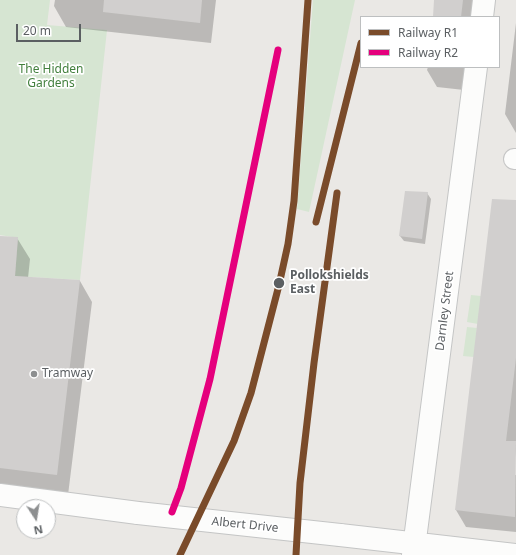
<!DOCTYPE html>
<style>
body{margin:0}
#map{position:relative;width:516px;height:555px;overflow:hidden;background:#eae8e5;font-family:"Noto Sans",sans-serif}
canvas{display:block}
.legend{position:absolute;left:360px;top:16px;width:140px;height:52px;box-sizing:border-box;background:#fff;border:1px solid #bdbfc0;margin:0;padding:5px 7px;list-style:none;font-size:12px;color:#5b5f62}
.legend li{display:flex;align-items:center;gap:8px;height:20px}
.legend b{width:20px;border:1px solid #bdbfc0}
.north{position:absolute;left:16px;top:499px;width:40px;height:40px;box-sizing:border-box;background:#fff;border:1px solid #bdbfc0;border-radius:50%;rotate:168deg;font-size:11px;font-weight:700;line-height:16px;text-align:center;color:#5b5f62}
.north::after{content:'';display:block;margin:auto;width:14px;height:18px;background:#8d8f90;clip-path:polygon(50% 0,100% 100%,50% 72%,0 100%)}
.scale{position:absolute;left:16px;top:24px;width:65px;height:18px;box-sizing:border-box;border:2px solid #5b5f62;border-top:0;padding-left:5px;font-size:12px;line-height:14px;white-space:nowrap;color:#5b5f62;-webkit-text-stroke:3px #fff;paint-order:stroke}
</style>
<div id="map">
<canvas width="516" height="555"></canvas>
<ul class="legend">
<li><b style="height:5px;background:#7a4b2a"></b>Railway R1</li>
<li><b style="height:5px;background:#e5007d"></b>Railway R2</li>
</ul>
<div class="north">N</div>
<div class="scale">20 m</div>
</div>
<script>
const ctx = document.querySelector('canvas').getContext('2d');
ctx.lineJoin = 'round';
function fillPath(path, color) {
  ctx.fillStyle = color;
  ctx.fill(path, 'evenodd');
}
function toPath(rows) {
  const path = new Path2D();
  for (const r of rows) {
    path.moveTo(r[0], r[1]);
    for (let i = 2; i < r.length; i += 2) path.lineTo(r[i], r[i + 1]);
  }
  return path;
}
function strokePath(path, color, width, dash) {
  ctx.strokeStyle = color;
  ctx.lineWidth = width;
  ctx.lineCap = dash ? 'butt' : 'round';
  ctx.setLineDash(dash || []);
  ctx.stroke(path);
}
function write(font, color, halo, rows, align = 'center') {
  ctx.font = font + ' "Noto Sans",sans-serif';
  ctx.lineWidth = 3.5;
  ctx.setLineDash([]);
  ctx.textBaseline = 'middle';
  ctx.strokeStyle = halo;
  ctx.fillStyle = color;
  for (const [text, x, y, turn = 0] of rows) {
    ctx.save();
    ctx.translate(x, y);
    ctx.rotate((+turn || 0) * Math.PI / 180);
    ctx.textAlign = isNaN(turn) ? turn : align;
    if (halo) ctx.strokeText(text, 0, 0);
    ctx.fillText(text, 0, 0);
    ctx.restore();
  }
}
const green = toPath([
 [0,0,50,0,47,25,107,30,80,280,15,276,18,238,0,235],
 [313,0,355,0,309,212,297,209],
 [471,295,481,296,478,324,467,322],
 [467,327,477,328,474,357,463,356]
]);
const shadow = toPath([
 [55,0,216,0,211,43,66,27,54,6],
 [435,0,474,0,472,17,434,17],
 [516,23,516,133,505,114],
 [428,67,467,67,464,90,437,87,427,70],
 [427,193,431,199,425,244,404,241,400,236],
 [493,200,516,201,516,449,513,475,516,475,516,532,466,527,456,510],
 [0,237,17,238,30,259,28,278,80,281,92,302,68,495,0,488]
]);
const building = toPath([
 [104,0,202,0,200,23,103,12],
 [434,0,463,0,461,17,433,17],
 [405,191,428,192,422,239,399,236],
 [492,199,516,200,516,358,506,441,516,441,515,517,455,510],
 [0,236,18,237,15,276,80,280,57,475,0,468]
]);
const street = toPath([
 [514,159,516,159]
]);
const secondary = toPath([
 [482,17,484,0],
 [0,495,138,513],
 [340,535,515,555],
 [413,555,476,67]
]);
const rail = toPath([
 [296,555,300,483,314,363,337,193]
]);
const secondaryBridge = toPath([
 [138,513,340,535]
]);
const rail1 = toPath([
 [316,222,361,43],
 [180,555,234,441,251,393,279,285,288,244,294,201,308,0],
 [296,555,300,483,314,363,337,193]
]);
const rail2 = toPath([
 [172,512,181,488,210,379,278,50]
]);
const markers = [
 [279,283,6,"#5b5f62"],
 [34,374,4,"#8d8f90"]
];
const parkNames = [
 ["The Hidden",51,70],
 ["Gardens",51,84]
];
const stopNames = [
 ["Pollokshields",290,276],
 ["East",290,290]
];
const streetNames = [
 ["Darnley Street",445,311,-83],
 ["Albert Drive",245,525,6]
];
const poiNames = [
 ["Tramway",42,374]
];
fillPath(green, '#d6e5d2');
fillPath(shadow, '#0003');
fillPath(building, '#d1cfce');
strokePath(street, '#c5c5c5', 22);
strokePath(secondary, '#c4c5c5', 24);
strokePath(street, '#fcfcfb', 20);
strokePath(secondary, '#fcfcfb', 22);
strokePath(rail, '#e2e1e1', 4.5);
strokePath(rail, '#fff', 3, [9]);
strokePath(secondaryBridge, '#c4c5c5', 24, []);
strokePath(secondaryBridge, '#fcfcfb', 22);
strokePath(rail1, '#7a4b2a', 7);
strokePath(rail2, '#e5007d', 7);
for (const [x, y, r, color] of markers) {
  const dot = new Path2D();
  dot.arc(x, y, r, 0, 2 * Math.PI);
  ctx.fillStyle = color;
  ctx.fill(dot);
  strokePath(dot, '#fff', 1.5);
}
write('12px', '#427f3d', '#fff', parkNames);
write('bold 12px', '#5b5f62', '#fff', stopNames, 'left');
write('12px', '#5b5f62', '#fff', streetNames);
write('12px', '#5b5f62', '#fff', poiNames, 'left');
</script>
